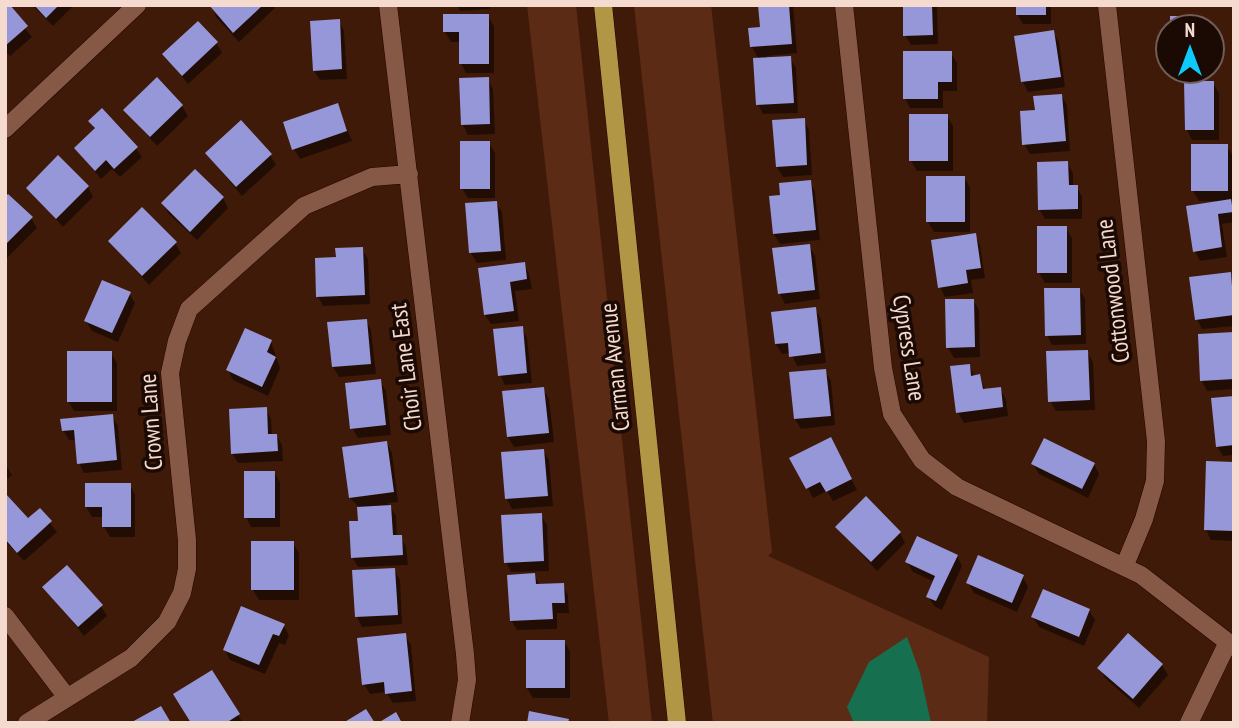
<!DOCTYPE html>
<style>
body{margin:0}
#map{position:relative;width:1239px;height:728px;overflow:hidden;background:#401a08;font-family:"PT Sans Narrow",sans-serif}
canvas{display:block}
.frame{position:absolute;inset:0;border:7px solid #f4dacf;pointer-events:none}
.north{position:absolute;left:1155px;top:14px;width:70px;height:70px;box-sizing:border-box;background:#1b0a04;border:2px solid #725d55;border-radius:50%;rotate:0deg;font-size:19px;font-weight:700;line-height:28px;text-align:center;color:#f4dacf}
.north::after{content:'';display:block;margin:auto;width:24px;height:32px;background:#0dcafa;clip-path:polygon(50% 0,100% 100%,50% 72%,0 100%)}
</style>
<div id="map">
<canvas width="1239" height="728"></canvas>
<div class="frame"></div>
<div class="north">N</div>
</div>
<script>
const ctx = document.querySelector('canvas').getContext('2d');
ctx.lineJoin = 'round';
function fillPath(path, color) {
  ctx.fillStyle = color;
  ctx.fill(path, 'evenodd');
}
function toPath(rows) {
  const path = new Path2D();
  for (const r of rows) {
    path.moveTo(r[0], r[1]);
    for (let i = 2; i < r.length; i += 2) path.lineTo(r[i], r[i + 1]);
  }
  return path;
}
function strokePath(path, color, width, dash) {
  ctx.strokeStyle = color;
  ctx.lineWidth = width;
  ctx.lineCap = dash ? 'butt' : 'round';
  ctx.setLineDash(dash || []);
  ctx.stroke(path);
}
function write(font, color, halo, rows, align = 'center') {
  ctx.font = font + ' "PT Sans Narrow",sans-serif';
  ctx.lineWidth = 7;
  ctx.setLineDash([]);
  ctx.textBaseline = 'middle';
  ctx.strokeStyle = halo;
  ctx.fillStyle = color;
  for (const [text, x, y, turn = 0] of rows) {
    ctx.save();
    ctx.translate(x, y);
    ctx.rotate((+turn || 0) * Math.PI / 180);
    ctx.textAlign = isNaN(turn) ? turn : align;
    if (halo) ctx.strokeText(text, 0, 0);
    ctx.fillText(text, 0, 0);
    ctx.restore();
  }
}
const green = toPath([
 [527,5,576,5,652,723,609,723],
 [634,5,711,5,772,552,768,556,989,657,987,723,713,723]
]);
const water = toPath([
 [907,637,920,673,931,723,854,723,847,707,869,662]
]);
const shadow = toPath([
 [5,5,32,37,10,56,5,51],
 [32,5,74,5,53,26],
 [212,5,274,5,275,8,239,42,216,17],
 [457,5,490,5,490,9,460,11],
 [760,5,793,5,797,53,767,56,767,59,790,58,796,68,798,113,763,114,758,104,759,60,752,47,762,29],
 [904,5,937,5,938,44,911,45,905,35],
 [1017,5,1051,5,1051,24,1023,24,1017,14],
 [488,16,494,26,494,73,466,73,461,63,461,42,451,42,445,32],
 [339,21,344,31,347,79,320,80,314,71],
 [1053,32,1059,42,1065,87,1028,92,1023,82,1016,37],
 [216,43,222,53,188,84,164,55],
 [951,53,957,63,957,91,943,91,943,108,910,108,905,98],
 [1174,70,1207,70,1207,76,1177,76],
 [488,79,493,89,495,134,468,135,463,125],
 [1213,83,1219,93,1219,140,1192,140,1187,130],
 [1061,95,1067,105,1070,151,1030,154,1024,144,1036,111],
 [182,106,188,116,157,146,125,110],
 [337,106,352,141,300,159,294,149],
 [947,116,953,126,953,171,917,171,911,161],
 [804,120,809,130,812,175,783,177,777,167],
 [90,121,136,148,142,157,120,177,112,169,101,179,76,148,95,130],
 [489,143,495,153,495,198,468,198,462,188],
 [1227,146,1233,156,1233,201,1230,201,1234,207,1234,222,1222,224,1227,257,1200,261,1195,251,1216,201,1199,201,1193,191],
 [207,154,270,155,276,165,242,196],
 [1067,163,1073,173,1073,187,1077,187,1082,197,1082,219,1045,219,1039,209],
 [964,177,970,187,970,232,934,232,928,222],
 [810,182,815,192,820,240,780,244,774,234],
 [88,187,93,197,63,227,28,188],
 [223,198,228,208,197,240,169,214,163,204],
 [5,200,31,218,37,228,6,259],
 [496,203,502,212,506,260,477,263,471,253],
 [1066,228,1072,238,1072,283,1045,283,1039,273],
 [975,235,980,245,985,278,971,280,973,293,945,297,940,287],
 [110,241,175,243,181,253,149,285],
 [809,246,815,256,820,299,785,304,780,294],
 [362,249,368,259,370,304,323,306,318,296,337,259],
 [524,264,529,274,532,289,515,291,519,321,491,324,485,315,480,269],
 [1230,273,1234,281,1234,326,1202,329,1197,319],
 [1079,289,1085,299,1086,344,1052,345,1047,335],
 [129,293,135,303,118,342,92,331,86,321],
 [973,300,979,310,980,357,954,358,948,348],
 [815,309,821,319,826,363,797,366,791,353,782,354,776,344],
 [366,320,371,330,376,374,339,377,333,367],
 [522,328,527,338,532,383,505,385,500,375],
 [1234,334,1234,389,1207,391,1202,381],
 [271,342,280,368,268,396,233,380,228,370],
 [1087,352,1093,362,1095,410,1056,411,1050,401],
 [111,353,117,363,117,411,74,411,68,401],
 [969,365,974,375,979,376,986,391,1000,389,1006,399,1008,416,964,423,958,413,952,368],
 [825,371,831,381,835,425,801,429,795,419],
 [380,381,386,391,391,435,358,438,352,428],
 [543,389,549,399,554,442,514,447,508,437],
 [1234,397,1234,455,1223,456,1217,446],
 [266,409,271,419,272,436,276,435,282,445,283,461,238,463,232,453],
 [112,416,118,426,122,470,84,473,79,463,77,440,69,440,63,430],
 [387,443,392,453,398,502,388,503,396,516,397,537,401,537,406,547,408,565,358,567,352,557,360,523,359,507,350,498],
 [836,449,857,490,833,501,827,491,813,498,792,459],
 [543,450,549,460,553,506,512,509,507,499],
 [5,464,12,475,5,481],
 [1033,464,1094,464,1099,474,1088,498,1039,474],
 [1234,464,1234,541,1211,540,1206,530],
 [274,472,280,482,280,527,251,527,246,517],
 [130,485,135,495,135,537,110,537,104,527,104,517,92,517,86,507],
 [5,498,27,521,40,510,57,532,24,561,5,541],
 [541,515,547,525,549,571,511,572,506,562],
 [837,527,900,533,905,543,877,571],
 [293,543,299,553,299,600,259,600,253,590],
 [957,556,962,566,942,610,934,606,928,596,935,582,913,572,907,562],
 [394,570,400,580,402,624,362,627,357,617,354,572],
 [534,575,540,585,563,585,568,595,569,613,557,613,557,629,517,630,511,620],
 [1023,577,1028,587,1017,612,974,593,968,583],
 [45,587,101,606,107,616,84,636],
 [1089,610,1095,620,1084,646,1039,627,1033,617],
 [283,625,289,635,285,645,279,643,265,674,230,660,225,650],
 [405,635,411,645,416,701,393,703,386,692,370,694,364,684],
 [564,641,570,651,570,698,533,698,527,688],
 [1162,665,1168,675,1139,708,1105,678,1099,668],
 [212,673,243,723,192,723]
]);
const building = toPath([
 [5,5,10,5,28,26,5,46],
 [34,5,59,5,46,18],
 [209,5,263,5,233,33],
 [758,5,789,5,792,44,750,47,748,28,760,27],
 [903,5,932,5,933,35,903,36],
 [1016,5,1046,5,1046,15,1016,15],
 [443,14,489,14,489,64,459,64,459,32,443,32],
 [1170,16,1202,16,1202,28,1170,28],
 [340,19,342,69,313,71,310,21],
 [198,21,218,42,182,76,162,54],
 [1054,30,1061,77,1021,82,1014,36],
 [903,51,952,51,952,82,938,82,938,99,903,99],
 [791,56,794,103,756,105,753,58],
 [157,77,183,105,150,137,123,110],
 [489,77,490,124,461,125,459,78],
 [1184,81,1214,81,1214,130,1185,130],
 [1062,94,1066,141,1022,145,1020,111,1035,110,1033,96],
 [338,103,347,131,292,150,283,122],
 [102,108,138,147,114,169,106,160,95,171,74,148,95,128,88,121],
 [909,114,948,114,948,161,909,161],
 [805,118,807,165,776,167,772,120],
 [241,120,272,154,236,187,205,153],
 [460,141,490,141,490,189,460,189],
 [1191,144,1228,144,1228,191,1191,191],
 [58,155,89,186,56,219,26,188],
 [1068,161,1069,185,1078,185,1078,209,1038,210,1037,162],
 [195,169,224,197,190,232,161,203],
 [926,176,965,176,965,222,926,222],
 [811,180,816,230,773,234,769,196,780,195,779,183],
 [8,194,33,217,5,245,5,197],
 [1231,199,1233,212,1218,214,1222,247,1193,252,1186,206],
 [497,201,501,251,469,253,465,203],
 [142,207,177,242,142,276,108,241],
 [1037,226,1067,226,1067,273,1037,273],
 [976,233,981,268,966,270,968,283,938,288,931,240],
 [810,244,815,290,778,294,772,248],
 [363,247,365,295,316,297,315,258,336,257,335,248],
 [525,262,527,279,510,282,514,311,484,315,478,268],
 [1231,272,1234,315,1195,320,1189,277],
 [102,280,131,292,112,333,84,321],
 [1044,288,1080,288,1081,335,1045,336],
 [945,299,974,299,975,347,946,348],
 [816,307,821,353,789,357,788,343,775,344,771,312],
 [367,319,371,364,332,367,327,322],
 [523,326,527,373,498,376,493,329],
 [245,328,272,340,267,352,276,357,262,387,226,370],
 [1234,332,1234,379,1200,381,1198,334],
 [1088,350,1090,400,1048,402,1046,351],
 [67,351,112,351,112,402,67,402],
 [970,364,971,376,980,374,983,389,1001,387,1003,407,956,413,950,366],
 [826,369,831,416,794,419,789,372],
 [381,379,386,425,350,429,345,383],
 [544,387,549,433,507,437,502,391],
 [1234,396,1234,445,1216,447,1211,398],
 [267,407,268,434,277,434,278,451,231,454,229,409],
 [113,414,117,460,77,464,74,430,62,431,60,419],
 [831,437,852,479,826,492,820,482,806,489,789,458],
 [1044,438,1095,463,1082,489,1031,464],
 [387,441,394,492,349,498,342,447],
 [544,449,548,496,505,499,501,452],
 [1206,461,1234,462,1234,531,1204,530],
 [244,471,275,471,275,518,244,518],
 [85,483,131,483,131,527,102,527,102,507,85,507],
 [5,493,28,518,40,508,52,521,17,553,5,539],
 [866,496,901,532,871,562,835,527],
 [391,505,393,535,402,535,403,555,351,558,349,521,358,521,357,507],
 [542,513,544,561,504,563,501,515],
 [917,536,958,555,936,601,926,597,935,576,905,562],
 [251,541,294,541,294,590,251,590],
 [978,555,1024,575,1012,603,966,583],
 [67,565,103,605,78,627,42,587],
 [395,568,398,615,355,617,352,570],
 [535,573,536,584,564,583,565,603,552,603,553,619,510,621,507,575],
 [1043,589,1090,609,1079,637,1031,617],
 [241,606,285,624,279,636,273,634,259,665,223,650],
 [406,633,412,691,385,694,384,682,362,685,357,638],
 [1128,633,1163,664,1133,699,1097,668],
 [526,640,565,640,565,688,526,688],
 [212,670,240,714,226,723,191,723,173,694],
 [161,706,171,723,130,723],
 [366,709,375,723,343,723],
 [529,711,569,719,568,723,527,723],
 [396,712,402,723,378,723]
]);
const minor = toPath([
 [388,5,465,654,467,680,460,723],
 [844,5,883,368,892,414,922,460,957,487,1141,575,1234,647],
 [1107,5,1156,441,1155,481,1144,519,1124,567],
 [5,129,137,5],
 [5,616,66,696],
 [27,723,131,658,167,622,182,593,187,569,187,540,170,373,177,341,189,309,304,206,372,177,409,174],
 [1189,723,1228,642]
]);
const major = toPath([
 [603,5,677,723]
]);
const streetNames = [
 ["Cottonwood Lane",1114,291,-97],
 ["Cypress Lane",908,348,81],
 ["Choir Lane East",407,367,-97],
 ["Carman Avenue",616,367,-96],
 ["Crown Lane",152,422,-94]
];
fillPath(green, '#5c2b16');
fillPath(water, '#16704f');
fillPath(shadow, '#0007');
fillPath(building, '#9697d9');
strokePath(minor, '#250200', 19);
strokePath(major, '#250200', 19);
strokePath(minor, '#865947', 18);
strokePath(major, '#b19646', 18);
write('24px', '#f4dacf', '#1b0a04', streetNames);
</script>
